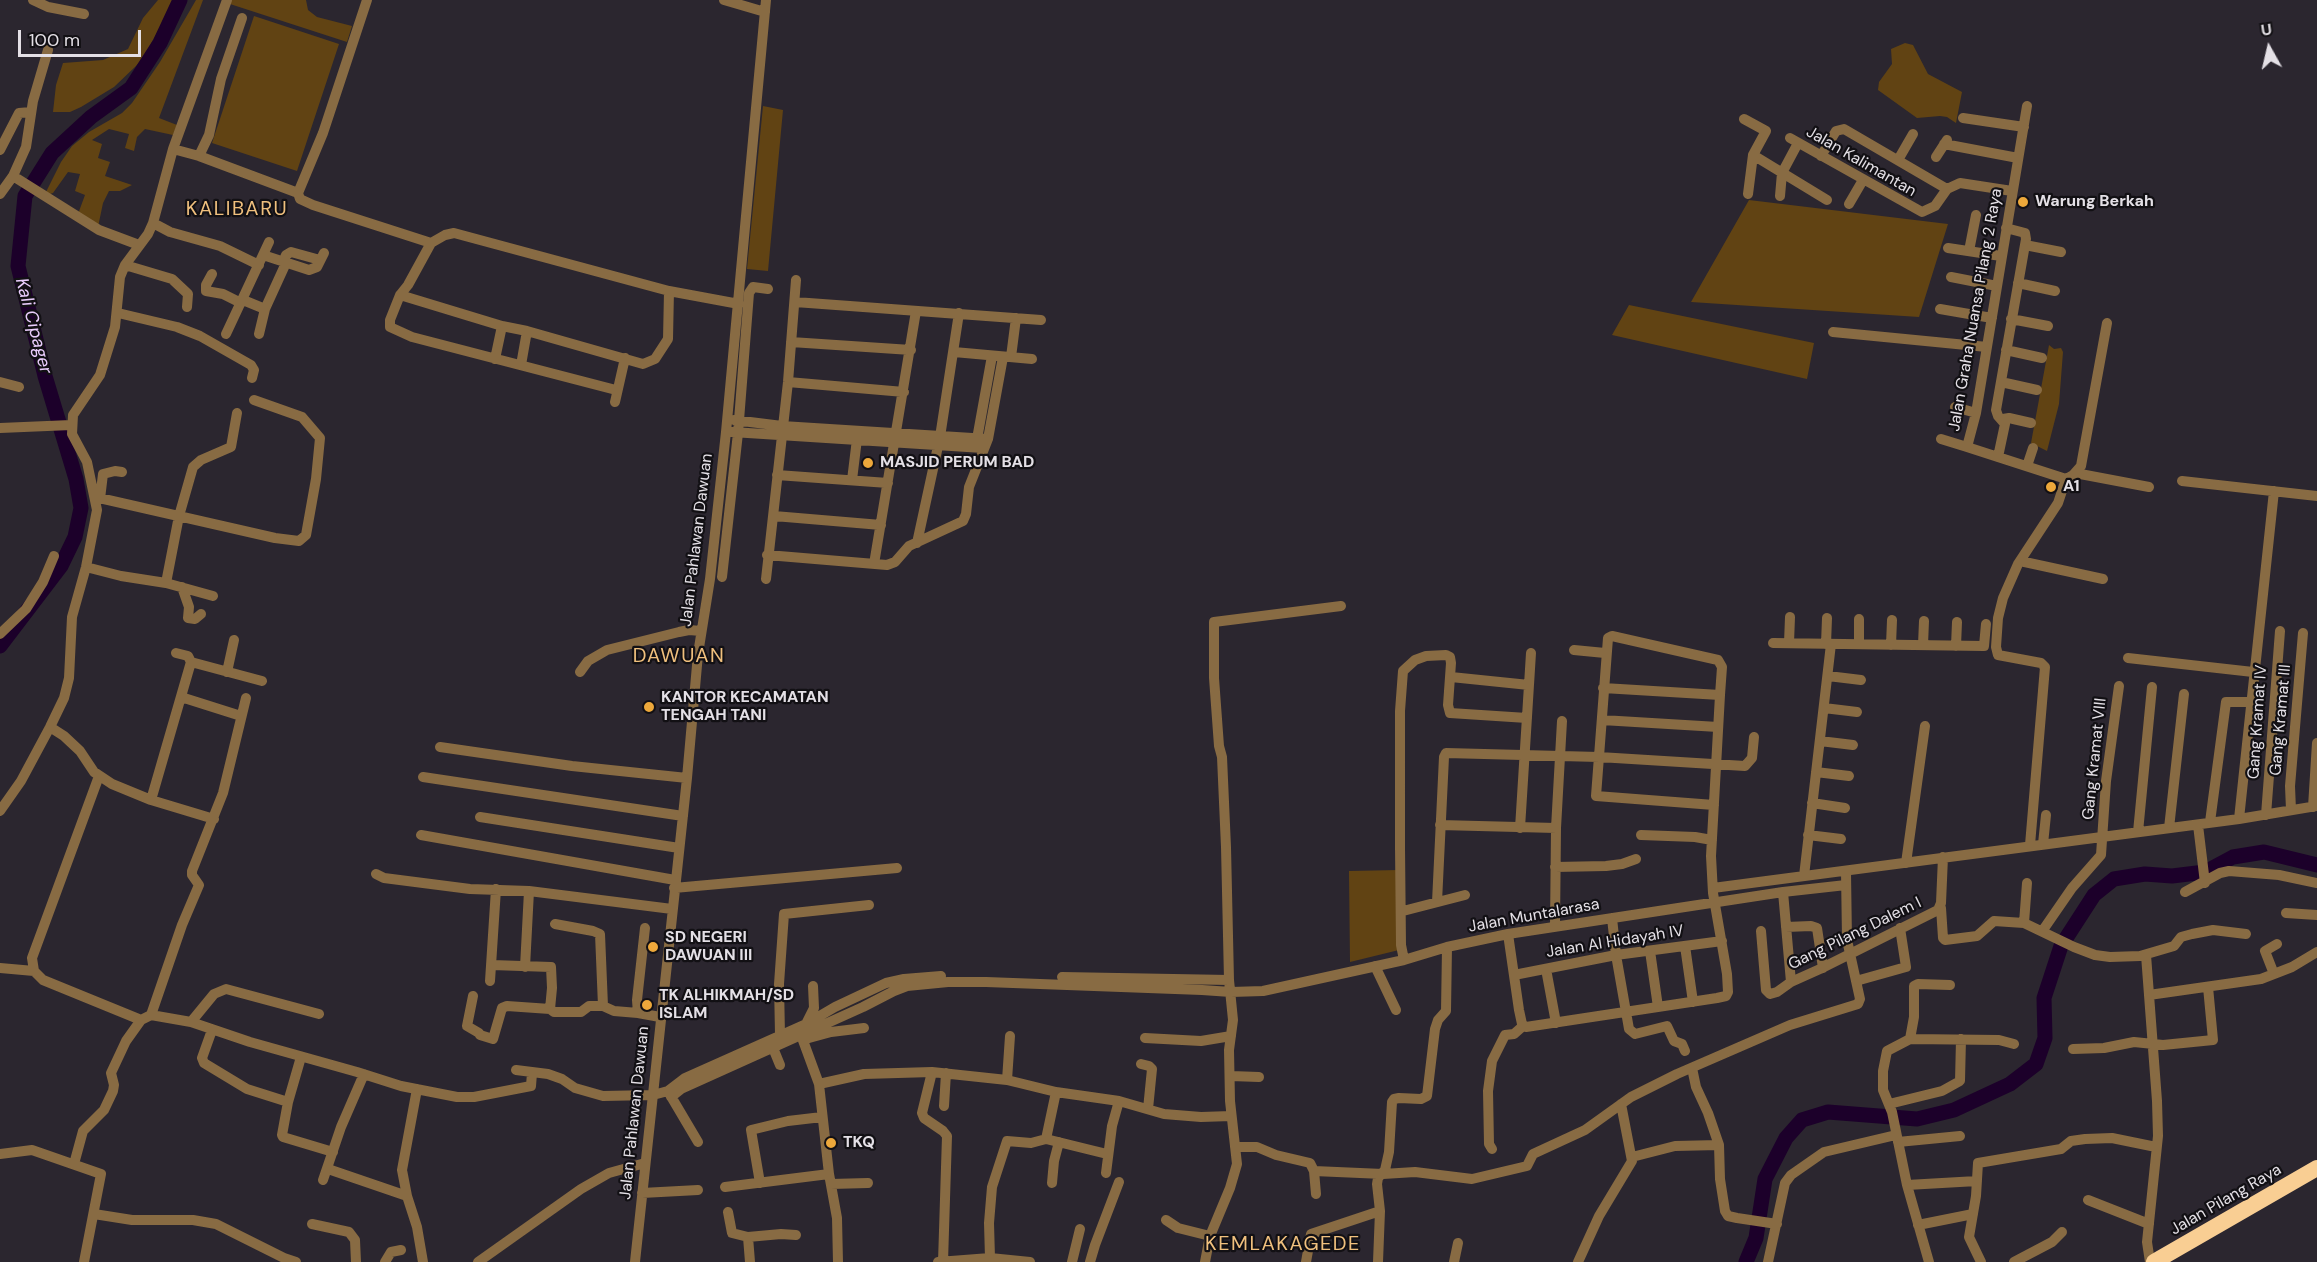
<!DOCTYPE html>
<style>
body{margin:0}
#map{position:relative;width:2317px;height:1262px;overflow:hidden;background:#2b262f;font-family:"DM Sans",sans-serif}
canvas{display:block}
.north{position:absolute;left:2239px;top:18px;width:60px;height:60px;-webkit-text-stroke:4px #121014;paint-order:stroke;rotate:352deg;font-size:16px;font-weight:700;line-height:24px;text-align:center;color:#e4e0e6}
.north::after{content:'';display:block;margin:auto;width:21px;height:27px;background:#e4e0e6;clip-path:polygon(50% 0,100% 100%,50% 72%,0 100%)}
.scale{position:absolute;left:18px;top:30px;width:123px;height:27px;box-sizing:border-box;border:3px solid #e4e0e6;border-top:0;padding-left:8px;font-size:18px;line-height:21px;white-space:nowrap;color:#e4e0e6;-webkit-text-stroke:4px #121014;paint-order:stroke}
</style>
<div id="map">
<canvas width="2317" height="1262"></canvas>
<div class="north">U</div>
<div class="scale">100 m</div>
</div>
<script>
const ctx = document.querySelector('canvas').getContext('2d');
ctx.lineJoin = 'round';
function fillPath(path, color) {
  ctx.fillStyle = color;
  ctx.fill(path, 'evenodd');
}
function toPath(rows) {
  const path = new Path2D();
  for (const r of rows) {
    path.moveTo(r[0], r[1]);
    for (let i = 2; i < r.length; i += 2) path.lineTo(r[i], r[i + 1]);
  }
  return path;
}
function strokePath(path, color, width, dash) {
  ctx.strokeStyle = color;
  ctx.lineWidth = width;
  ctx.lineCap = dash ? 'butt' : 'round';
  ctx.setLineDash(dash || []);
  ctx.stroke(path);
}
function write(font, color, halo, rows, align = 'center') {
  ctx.font = font + ' "DM Sans",sans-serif';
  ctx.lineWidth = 4.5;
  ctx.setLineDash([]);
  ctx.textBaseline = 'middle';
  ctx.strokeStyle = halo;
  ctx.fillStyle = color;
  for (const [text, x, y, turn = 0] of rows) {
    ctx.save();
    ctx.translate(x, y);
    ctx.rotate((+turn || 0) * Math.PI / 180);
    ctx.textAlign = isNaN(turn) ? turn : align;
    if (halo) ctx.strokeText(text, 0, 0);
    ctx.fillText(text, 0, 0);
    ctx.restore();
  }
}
const green = toPath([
 [158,0,175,0,143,58,136,66,114,87,81,107,70,112,53,112,56,85,63,63,103,60,128,49,143,18],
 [196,0,203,0,159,118,177,125,173,135,145,129,137,137,134,151,125,148,129,134,109,129,92,140,102,144,98,158,110,162,105,176,132,185,120,191,109,191,103,203,98,227,78,214,85,195,75,191,80,174,68,172,53,193,47,195,46,192,61,162,72,146,89,132,122,113,132,103,160,62],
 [231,0,306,0,308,10,317,17,352,26,347,42,230,4],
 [254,16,339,44,297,171,212,143],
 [1905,43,1913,45,1928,74,1962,92,1956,123,1947,117,1940,116,1917,118,1878,90,1879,82,1892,64,1891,49],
 [763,106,783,110,768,271,747,269],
 [1749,200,1948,224,1919,317,1691,302],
 [1629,305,1814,343,1807,379,1612,335],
 [2049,345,2054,349,2061,348,2063,352,2059,404,2047,451,2031,443],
 [1399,870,1399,950,1350,962,1349,871]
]);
const river = toPath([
 [0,646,61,566,75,537,81,508,76,479,45,376,18,266,25,196,52,153,91,117,131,88,160,43,180,0],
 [1746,1262,1756,1238,1765,1179,1786,1138,1802,1120,1828,1112,1917,1119,1954,1110,2010,1084,2036,1064,2045,1038,2044,998,2061,946,2094,895,2114,879,2145,874,2172,876,2205,872,2233,857,2264,852,2317,865]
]);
const minor = toPath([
 [33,0,48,7,84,14],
 [724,0,765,12],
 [2027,106,1976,413,1967,447,2066,479,2058,503,2018,564,2003,598,1998,618,1996,647,1998,655,2041,663,2045,667,2030,845],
 [1963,118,2024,127],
 [1744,119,1766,131,1753,155,1748,194],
 [1790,138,1922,212,1935,206,1947,189,1960,183,2012,191],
 [1944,144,2018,158],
 [173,149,199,156,298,193,300,199,313,205,431,243],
 [0,150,19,113,31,112],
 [1753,155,1827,200],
 [199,156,209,135,221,79,242,18],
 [1821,156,1836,131,1844,129,1947,189],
 [1936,157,1947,140],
 [1898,160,1913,134],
 [13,176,99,230,139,245],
 [298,193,323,133,367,0],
 [0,194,13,176,26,147,33,101,48,50],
 [1780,196,1782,173,1798,143],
 [1849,204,1863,180],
 [153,223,170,232,220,246,259,265],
 [2025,245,2061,252],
 [1948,248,2001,256],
 [1969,251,1976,215],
 [263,255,309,270,317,267,324,253],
 [283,262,286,255,291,252,320,260],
 [125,265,172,279,188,294,187,307],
 [212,274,206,285,206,291,223,294,241,303],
 [1951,277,1997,286],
 [2018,283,2055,291],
 [400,295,502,326,527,331,643,364,655,359,668,339,669,291],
 [243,300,265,309],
 [795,302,1041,320],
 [1940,309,1992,318],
 [118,313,177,327,200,336,251,365,254,370,252,378],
 [2011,319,2048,326],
 [1833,332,1987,347],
 [226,334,269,242],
 [259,334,265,309,286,263],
 [791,342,911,350],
 [2006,350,2042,358],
 [954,352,1032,359],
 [1011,357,1016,318],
 [495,359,502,326],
 [521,365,527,331],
 [0,382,19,387],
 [788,382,904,392],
 [2001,382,2037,390],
 [616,390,412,337,390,327,390,320,400,295,408,285,431,243,445,235,454,233,669,291,739,304],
 [615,402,625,358],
 [1955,407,1976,413],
 [2003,419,2009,418,2031,423],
 [734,420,782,426,988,439],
 [0,428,71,425],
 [732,432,983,448],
 [977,439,992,356],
 [1941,439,1967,447],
 [1998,457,2005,424,1998,416,1996,410,2026,239,2025,233,2006,228],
 [2027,466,2033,448],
 [2075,473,2149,487],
 [777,475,888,483],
 [2066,479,2073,475,2081,466,2107,323],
 [852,480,857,439],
 [2182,481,2317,496],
 [95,497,275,538,299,541,306,535,316,479,320,438,302,417,254,400],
 [100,499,103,474,115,471,122,472],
 [774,516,881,525],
 [917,543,940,437,959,313],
 [767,555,887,565,895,562,909,546,963,521,966,514,969,487,988,439,1003,357],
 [2020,561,2103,579],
 [874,564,916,311],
 [86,567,121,576,166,583,213,596],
 [722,577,738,433,749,293,753,287,768,289],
 [766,579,788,382,796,280],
 [166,583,179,516,193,467,201,460,231,447,237,413],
 [182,587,189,607,188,618,195,619,201,614],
 [0,634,26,609,43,582,54,556],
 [1773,643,1984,646,1986,624],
 [1789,643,1790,617],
 [1826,644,1827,618],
 [1859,644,1859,619],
 [1891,645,1892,620],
 [1923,645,1924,621],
 [1956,646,1957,622],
 [1574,650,1605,653],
 [176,653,188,656,191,662,262,681],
 [2128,658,2253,672],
 [227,672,234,640],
 [580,672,588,661,607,650,679,632,689,630,701,631],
 [1828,676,1861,680],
 [1451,677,1529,685],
 [181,697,241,716],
 [1824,708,1857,712],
 [1602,720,1718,727],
 [50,727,64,736,80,751,94,772,112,784,151,800,214,819],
 [1820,741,1853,745],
 [440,747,572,766,687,778],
 [1816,772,1849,776],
 [423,777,683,816],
 [151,800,191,662],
 [1812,803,1845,808],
 [1714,805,1596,796,1608,638,1612,636,1718,660,1722,667,1720,695],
 [2313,807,2317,743],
 [2291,810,2290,786,2303,633],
 [0,811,21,781,50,727,64,698,69,678,72,617,86,567,97,510,87,462,72,434,73,415,100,375,115,327,120,277,125,265,148,234,153,223,173,149,227,0],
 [2266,815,2280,631],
 [480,817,679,848],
 [2239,819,2274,491],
 [2210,822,2226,702,2250,702],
 [1440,825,1556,828],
 [2198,825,2205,883],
 [1520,828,1531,653],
 [2169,828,2184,694],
 [2138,832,2152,687],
 [421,835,675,880],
 [1641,835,1695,837,1712,840],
 [1808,835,1841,839],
 [2043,844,2046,815],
 [1906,863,1925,726],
 [1555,867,1606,866,1622,864,1636,859],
 [376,874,384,878,470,889,529,891,672,909],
 [1804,876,1831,644],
 [2027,883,2024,923,2074,947,2095,955,2110,957,2140,956,2174,946,2181,937,2192,934,2213,930,2246,934],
 [674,888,897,868],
 [1713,888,2239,819,2317,806],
 [1783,892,1791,982],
 [2185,892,2220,873,2229,871,2279,875,2317,883],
 [1437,902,1444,757,1446,753,1599,757,1745,766,1752,758,1754,737],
 [1941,908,1943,938,1945,940,1977,936,1994,921,2024,923],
 [1403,911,1465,895],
 [2286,913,2317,915],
 [1612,918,1616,955,1629,1029,1635,1034,1667,1026,1674,1041,1682,1044,1685,1051],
 [555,924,593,931,600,934,603,1006,614,1011,638,1013],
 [1555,926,1556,828,1562,721],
 [1786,927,1811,926,1817,928,1823,968],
 [645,928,637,1000,638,1013,660,1017],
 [2043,930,2072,888,2101,855,2106,781,2119,686],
 [1761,931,1766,990,1770,994,1777,992,1791,982,1820,969,1938,910,1941,903,1943,857],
 [1508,934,1519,1010,1522,1024,1526,1027,1717,998,1726,996,1728,992,1727,974,1713,893,1711,856,1720,695,1603,688],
 [1685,946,1693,1002],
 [1650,951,1658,1007],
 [2146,955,2157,1101,2158,1136,2147,1242,2150,1262],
 [1404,960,1401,945,1400,847,1400,711,1403,671,1415,660,1426,656,1446,655,1450,657,1451,663,1448,705,1450,713,1527,718],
 [492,965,551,967,552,988,550,1009],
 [1375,966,1396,1010],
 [525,967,529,891],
 [0,968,34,971,43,980,141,1020],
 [1546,969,1556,1023],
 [34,971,32,958,99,776],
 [2274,974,2265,951,2277,944],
 [1514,975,1616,955,1722,941],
 [1062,977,1229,980,1233,1020,1229,1050,1230,1101,1237,1164,1230,1188,1210,1236,1205,1262],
 [1229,980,1226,847,1222,757,1219,746,1214,678,1214,622,1341,606],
 [490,981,496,889],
 [1856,981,1906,967,1900,928],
 [2149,995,2261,979,2292,967,2317,952],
 [473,996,467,1026,479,1033,480,1035,493,1039,502,1008,507,1006,550,1009,554,1012,581,1012,589,1006,603,1006],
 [151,1015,182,925,199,885,192,875,192,871,223,793,246,698],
 [191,1022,214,994,226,989,319,1014],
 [806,1024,814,1008,813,986],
 [212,1030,202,1058,204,1063,247,1089,288,1102,282,1135,283,1137,333,1152],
 [780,1035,779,984,784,914,869,905],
 [801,1035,819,1084,829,1174,837,1218,838,1262],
 [809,1038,831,1032,864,1028],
 [1145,1038,1201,1041,1231,1036],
 [1910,1039,1999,1040,2014,1044],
 [771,1043,780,1065],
 [2073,1049,2104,1048,2134,1042,2163,1045,2213,1040,2208,987],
 [1141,1064,1149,1066,1152,1069,1148,1109],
 [1692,1068,1696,1087,1708,1113,1719,1145,1720,1179,1725,1211,1728,1216,1737,1218,1777,1224],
 [516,1070,548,1074,562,1079,575,1088,603,1096,653,1095,668,1091,685,1078,806,1024,835,1007,886,983,904,979,941,976],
 [932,1072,922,1113,924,1118,943,1131,947,1136,943,1262],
 [1231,1076,1259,1077],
 [1007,1080,1010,1036],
 [819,1084,864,1074,932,1072,1007,1080,1056,1092,1119,1101,1164,1114,1201,1117,1231,1116],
 [417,1089,402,1170,407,1196,417,1227,423,1262],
 [669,1093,698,1142],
 [671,1097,681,1089,863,1007,894,991,907,986,948,982,986,982,1202,990,1231,992,1263,991,1404,960,1447,947,1508,934,1783,892,1846,885],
 [288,1102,301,1057],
 [1889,1104,1942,1091,1960,1081,1961,1039],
 [944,1106,946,1073],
 [1046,1139,1056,1092],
 [1898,1142,1960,1136],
 [1235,1147,1257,1147,1276,1155,1310,1163,1314,1171,1316,1194],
 [1492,1149,1489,1144,1488,1091,1492,1061,1505,1035,1514,1034,1523,1026],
 [0,1154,32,1150,101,1174,84,1262],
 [1632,1157,1675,1146,1719,1145],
 [74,1164,83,1131,104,1110,113,1091,114,1085,111,1073,126,1041,141,1020,151,1015,191,1022,250,1042,357,1072,401,1086,457,1097,474,1097,531,1086,532,1073],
 [328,1169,407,1196],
 [1314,1171,1383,1174,1415,1172,1472,1179,1527,1166,1533,1154,1585,1130,1631,1097,1677,1074,1790,1025,1858,1004,1860,999,1847,940,1846,872],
 [1106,1173,1112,1126,1119,1101],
 [323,1180,341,1127,364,1074],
 [760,1183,751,1130,788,1121,822,1117],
 [1052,1183,1054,1161,1059,1142],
 [831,1184,868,1183],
 [1907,1185,1977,1181],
 [725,1187,829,1174],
 [642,1193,698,1190],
 [2088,1200,2149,1224],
 [728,1212,732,1233,748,1237,750,1262],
 [94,1214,132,1220,193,1220,216,1224,284,1258,296,1262],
 [1166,1220,1178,1228,1210,1236],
 [312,1224,349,1232,355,1240,356,1262],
 [1918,1225,1973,1214],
 [748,1237,781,1234,796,1235],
 [990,1258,989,1223,992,1187,1007,1141,1031,1143,1046,1139,1107,1154],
 [385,1262,391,1252,401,1250],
 [478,1262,581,1189,609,1173,645,1163],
 [635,1262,687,778,698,654,710,579,726,432,766,0],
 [938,1262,990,1258,1030,1262],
 [1072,1262,1080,1229],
 [1090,1262,1095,1245,1119,1182],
 [1306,1262,1311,1234,1380,1211],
 [1378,1262,1380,1211,1377,1184,1378,1178,1385,1170,1389,1152,1392,1102,1394,1099,1399,1098,1421,1099,1427,1096,1435,1029,1438,1020,1446,1011,1447,947],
 [1454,1262,1458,1243],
 [1578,1262,1599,1216,1632,1161,1621,1104],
 [1768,1262,1785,1183,1791,1175,1824,1152,1896,1135],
 [1929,1262,1907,1185,1892,1112,1883,1090,1883,1071,1887,1051,1910,1039,1914,1017,1914,986,1918,984,1950,985],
 [1981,1262,1969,1237,1976,1196,1978,1163,2061,1149,2071,1141,2085,1139,2112,1138,2156,1147],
 [2014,1262,2052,1242,2062,1232]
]);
const highway = toPath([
 [2154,1262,2317,1168]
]);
const markers = [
 [2023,202,6,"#eda83b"],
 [868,463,6,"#eda83b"],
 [2051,487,6,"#eda83b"],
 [649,707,6,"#eda83b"],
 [653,947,6,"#eda83b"],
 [647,1005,6,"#eda83b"],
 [831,1143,6,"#eda83b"]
];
const streetNames = [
 ["Jalan Kalimantan",1861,162,30],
 ["Jalan Graha Nuansa Pilang 2 Raya",1976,310,-80],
 ["Jalan Pahlawan Dawuan",697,540,-83],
 ["Gang Kramat III",2281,720,-85],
 ["Gang Kramat IV",2258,722,-86],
 ["Gang Kramat VIII",2095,759,-84],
 ["Jalan Muntalarasa",1534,916,-10],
 ["Gang Pilang Dalem I",1855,934,-26],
 ["Jalan Al Hidayah IV",1615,942,-9],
 ["Jalan Pahlawan Dawuan",635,1113,-84],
 ["Jalan Pilang Raya",2226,1200,-30]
];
const poiNames = [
 ["Warung Berkah",2035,202],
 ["MASJID PERUM BAD",880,463],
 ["A1",2063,487],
 ["KANTOR KECAMATAN",661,698],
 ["TENGAH TANI",661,716],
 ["SD NEGERI",665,938],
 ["DAWUAN III",665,956],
 ["TK ALHIKMAH/SD",659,996],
 ["ISLAM",659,1014],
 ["TKQ",843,1143]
];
const waterNames = [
 ["Kali Cipager",33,326,75]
];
const quarterNames = [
 ["KALIBARU",237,210],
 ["DAWUAN",679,657],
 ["KEMLAKAGEDE",1283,1245]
];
fillPath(green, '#614313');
strokePath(river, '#1c002a', 15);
strokePath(minor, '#886b43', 10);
strokePath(highway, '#f9ce93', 16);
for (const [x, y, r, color] of markers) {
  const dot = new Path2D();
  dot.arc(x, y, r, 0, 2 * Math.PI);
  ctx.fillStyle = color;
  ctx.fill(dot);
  strokePath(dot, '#121014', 2);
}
write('16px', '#e4e0e6', '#121014', streetNames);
write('bold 16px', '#e4e0e6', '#121014', poiNames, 'left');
write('italic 18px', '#eacdfd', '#121014', waterNames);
ctx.letterSpacing = '1.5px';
write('20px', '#f0c07e', '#121014', quarterNames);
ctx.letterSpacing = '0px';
</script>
